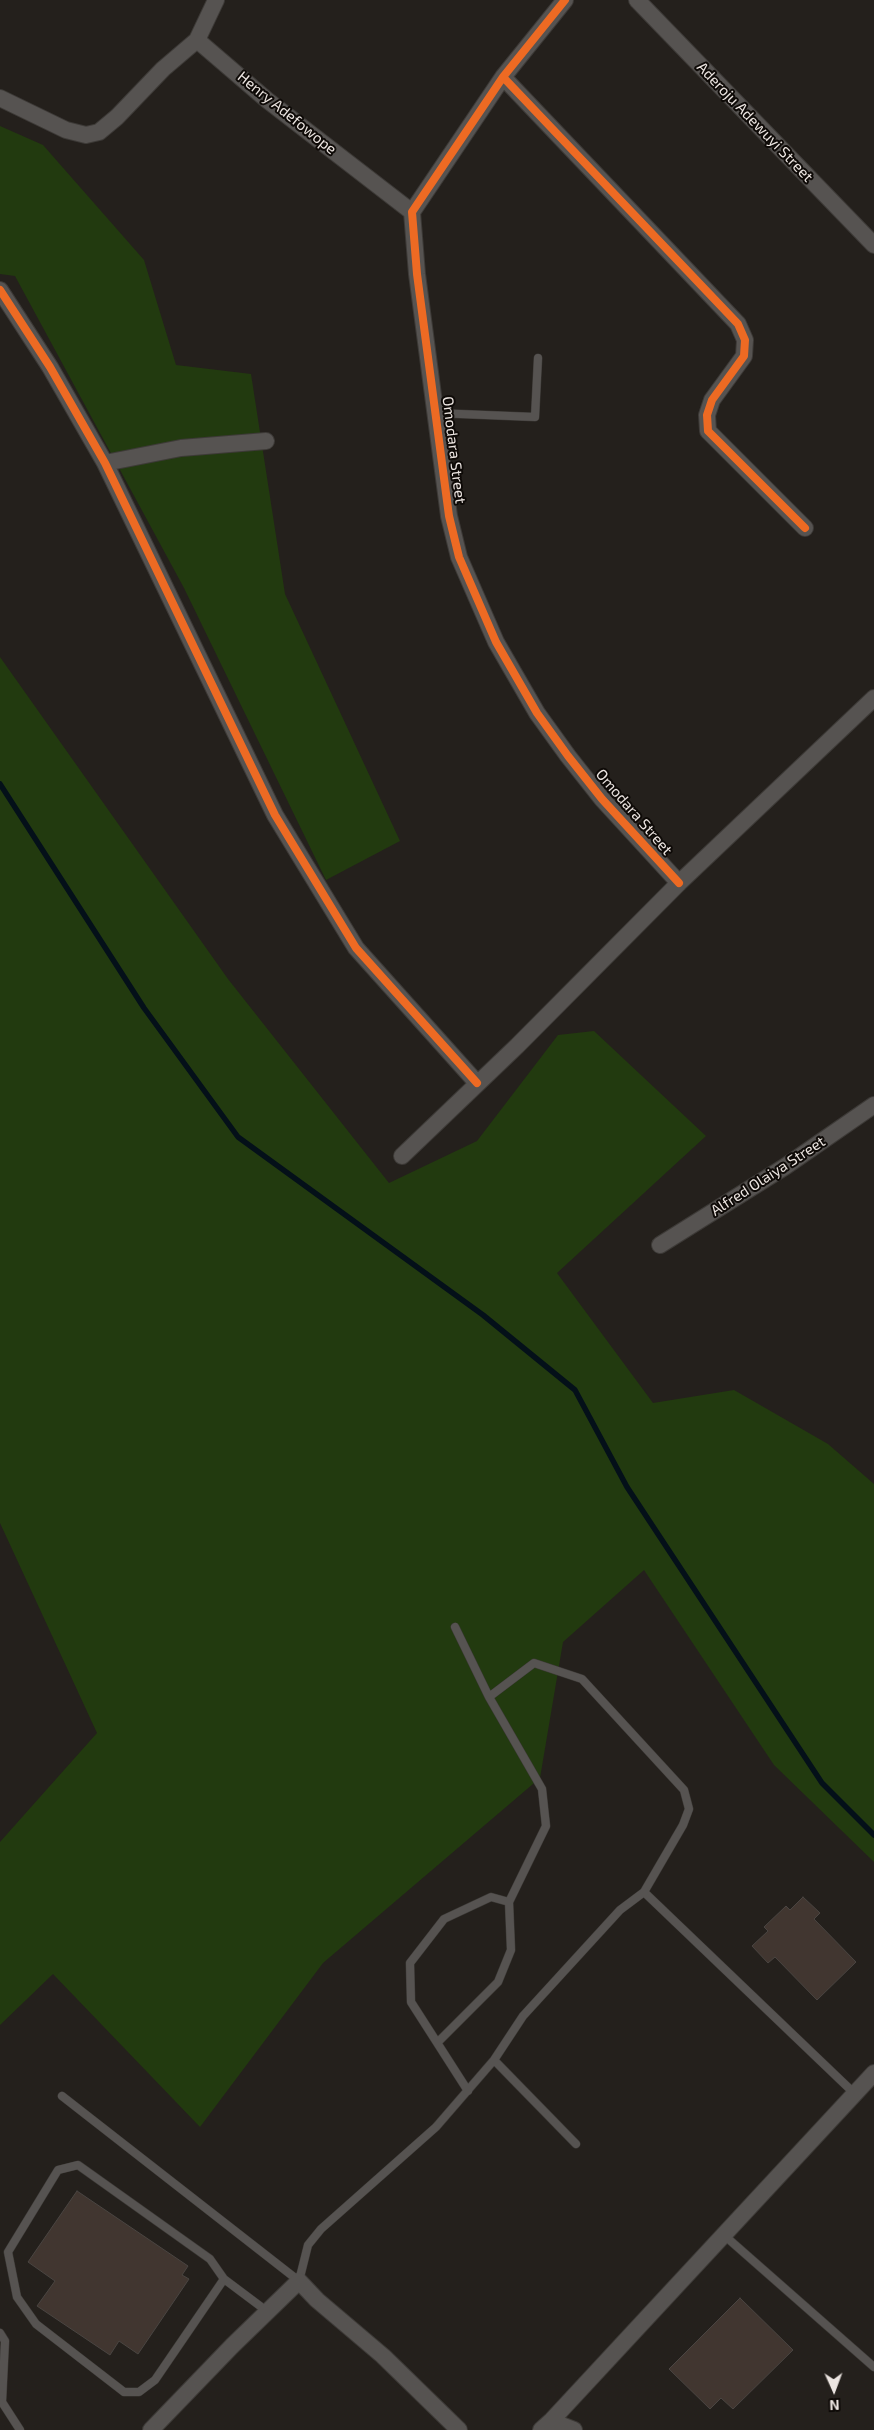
<!DOCTYPE html>
<style>
body{margin:0}
#map{position:relative;width:874px;height:2430px;overflow:hidden;background:#24201c;font-family:"Exo 2",sans-serif}
canvas{display:block}
.north{position:absolute;left:809px;top:2365px;width:50px;height:50px;-webkit-text-stroke:4px #0e0a07;paint-order:stroke;rotate:178deg;font-size:14px;font-weight:700;line-height:20px;text-align:center;color:#ece5e1}
.north::after{content:'';display:block;margin:auto;width:18px;height:22px;background:#ece5e1;clip-path:polygon(50% 0,100% 100%,50% 72%,0 100%)}
</style>
<div id="map">
<canvas width="874" height="2430"></canvas>
<div class="north">N</div>
</div>
<script>
const ctx = document.querySelector('canvas').getContext('2d');
ctx.lineJoin = 'round';
function fillPath(path, color) {
  ctx.fillStyle = color;
  ctx.fill(path, 'evenodd');
}
function toPath(rows) {
  const path = new Path2D();
  for (const r of rows) {
    path.moveTo(r[0], r[1]);
    for (let i = 2; i < r.length; i += 2) path.lineTo(r[i], r[i + 1]);
  }
  return path;
}
function strokePath(path, color, width, dash) {
  ctx.strokeStyle = color;
  ctx.lineWidth = width;
  ctx.lineCap = dash ? 'butt' : 'round';
  ctx.setLineDash(dash || []);
  ctx.stroke(path);
}
function write(font, color, halo, rows, align = 'center') {
  ctx.font = font + ' "Exo 2",sans-serif';
  ctx.lineWidth = 4;
  ctx.setLineDash([]);
  ctx.textBaseline = 'middle';
  ctx.strokeStyle = halo;
  ctx.fillStyle = color;
  for (const [text, x, y, turn = 0] of rows) {
    ctx.save();
    ctx.translate(x, y);
    ctx.rotate((+turn || 0) * Math.PI / 180);
    ctx.textAlign = isNaN(turn) ? turn : align;
    if (halo) ctx.strokeText(text, 0, 0);
    ctx.fillText(text, 0, 0);
    ctx.restore();
  }
}
const green = toPath([
 [0,126,43,145,144,260,176,365,251,374,285,594,400,841,326,880,184,588,15,276,0,274],
 [0,657,228,979,389,1183,477,1141,558,1035,594,1031,706,1136,557,1273,653,1403,734,1390,828,1444,874,1484,874,1862,774,1765,644,1570,563,1642,540,1778,323,1963,200,2127,53,1974,0,2025,0,1842,97,1733,0,1523]
]);
const stream = toPath([
 [0,784,144,1008,238,1137,483,1315,575,1390,627,1487,822,1783,874,1835]
]);
const building = toPath([
 [803,1897,820,1913,814,1919,856,1962,817,2000,775,1957,768,1963,752,1946,768,1931,764,1927,786,1906,790,1910,803,1897],
 [77,2191,188,2266,182,2275,189,2279,138,2354,119,2341,110,2355,37,2306,55,2281,28,2262,77,2191],
 [740,2298,793,2350,733,2409,721,2398,710,2409,669,2369,740,2298]
]);
const service = toPath([
 [435,413,535,417,538,358],
 [455,1627,489,1697],
 [438,2042,498,1982,511,1950,509,1902],
 [494,2060,576,2144],
 [468,2091,411,2002,410,1963,444,1919,491,1897,509,1902,546,1826,542,1789,489,1697,534,1663,582,1679,684,1790,689,1809,683,1825,644,1892],
 [62,2096,299,2281,308,2245,321,2229,436,2127,494,2060,523,2016,620,1910,644,1892,855,2094],
 [725,2236,874,2367],
 [224,2279,155,2380,139,2392,124,2392,36,2324,17,2297,8,2252,58,2170,78,2165,210,2259,224,2279,268,2312],
 [0,2333,5,2341,2,2402],
 [0,2399,20,2430]
]);
const minor = toPath([
 [216,0,197,40,267,100,412,212],
 [565,0,503,77,412,212,417,274,449,516,459,557,496,642,537,713,568,756,602,799,679,883],
 [637,0,874,245],
 [503,77,738,324,745,340,744,356,712,400,707,415,708,431,805,528],
 [0,98,66,130,86,135,99,132,117,117,163,69,197,40],
 [0,290,50,367,105,463,275,815,356,948,477,1083],
 [105,463,181,448,266,441],
 [402,1156,517,1046,679,883,874,698],
 [660,1245,786,1166,874,1105],
 [551,2421,874,2073],
 [151,2430,232,2346,299,2281,317,2300,383,2356,459,2430],
 [541,2430,551,2421,574,2430]
]);
const cycleway = toPath([
 [565,0,503,77,412,212,417,274,449,516,459,557,496,642,537,713,568,756,602,799,679,883],
 [503,77,738,324,745,340,744,356,712,400,707,415,708,431,805,528],
 [0,290,50,367,105,463,275,815,356,948,477,1083]
]);
const streetNames = [
 ["Henry Adefowope",287,113,39],
 ["Aderoju Adewuyi Street",755,122,46],
 ["Omodara Street",454,450,83],
 ["Omodara Street",634,812,49],
 ["Alfred Olaiya Street",768,1176,-33]
];
fillPath(green, '#223a0f');
strokePath(stream, '#041019', 5.5);
fillPath(building, '#413630');
strokePath(building, '#4a4542', 1);
strokePath(service, '#3d3a37', 9);
strokePath(minor, '#3d3a37', 18);
strokePath(service, '#565351', 8);
strokePath(minor, '#565351', 16);
strokePath(cycleway, '#ed6a23', 8);
write('15px', '#ece5e1', '#0e0a07', streetNames);
</script>
